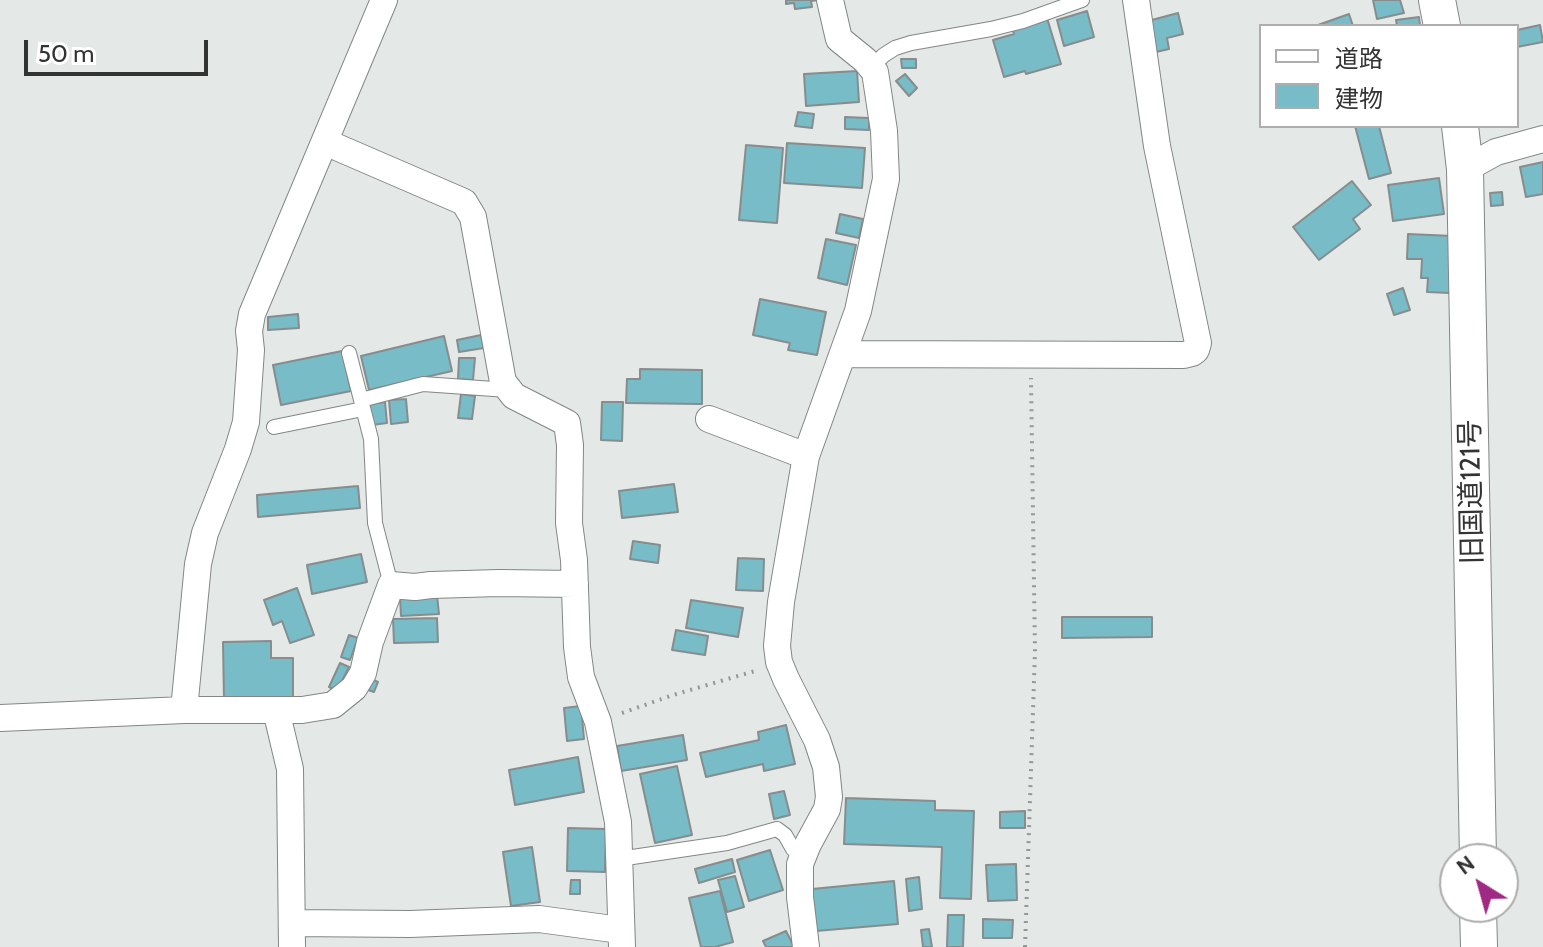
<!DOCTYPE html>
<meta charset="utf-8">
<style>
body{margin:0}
#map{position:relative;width:1543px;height:947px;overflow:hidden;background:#e4e9e7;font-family:Cabin,"Noto Sans JP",sans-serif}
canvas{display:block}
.legend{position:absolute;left:1259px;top:24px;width:260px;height:104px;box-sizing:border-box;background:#fff;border:2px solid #adadad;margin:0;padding:10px 14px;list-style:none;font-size:24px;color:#323333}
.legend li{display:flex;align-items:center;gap:16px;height:40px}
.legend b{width:40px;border:2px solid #adadad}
.north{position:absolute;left:1439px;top:843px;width:80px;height:80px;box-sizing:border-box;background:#fff;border:2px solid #adadad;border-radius:50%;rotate:323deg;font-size:22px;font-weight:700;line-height:32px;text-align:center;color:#323333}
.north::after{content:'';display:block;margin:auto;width:28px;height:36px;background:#a02a83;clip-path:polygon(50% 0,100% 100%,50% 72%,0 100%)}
.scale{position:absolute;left:24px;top:40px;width:184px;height:36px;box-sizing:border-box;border:4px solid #323333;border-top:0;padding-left:10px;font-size:24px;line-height:28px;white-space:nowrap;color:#323333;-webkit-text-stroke:6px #fff;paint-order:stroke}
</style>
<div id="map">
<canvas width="1543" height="947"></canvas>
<ul class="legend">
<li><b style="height:10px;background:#fff"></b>道路</li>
<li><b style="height:22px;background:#78bcc8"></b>建物</li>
</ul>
<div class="north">N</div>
<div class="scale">50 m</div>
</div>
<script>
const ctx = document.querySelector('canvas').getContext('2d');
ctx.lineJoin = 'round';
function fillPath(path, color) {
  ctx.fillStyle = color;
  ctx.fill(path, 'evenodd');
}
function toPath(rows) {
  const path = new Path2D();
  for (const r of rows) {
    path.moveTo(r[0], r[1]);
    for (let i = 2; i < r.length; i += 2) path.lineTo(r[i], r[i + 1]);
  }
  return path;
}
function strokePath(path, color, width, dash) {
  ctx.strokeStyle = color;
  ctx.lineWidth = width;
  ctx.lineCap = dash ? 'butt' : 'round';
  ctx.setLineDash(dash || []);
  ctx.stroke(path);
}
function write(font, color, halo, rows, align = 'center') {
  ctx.font = font + ' Cabin,"Noto Sans JP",sans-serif';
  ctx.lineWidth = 6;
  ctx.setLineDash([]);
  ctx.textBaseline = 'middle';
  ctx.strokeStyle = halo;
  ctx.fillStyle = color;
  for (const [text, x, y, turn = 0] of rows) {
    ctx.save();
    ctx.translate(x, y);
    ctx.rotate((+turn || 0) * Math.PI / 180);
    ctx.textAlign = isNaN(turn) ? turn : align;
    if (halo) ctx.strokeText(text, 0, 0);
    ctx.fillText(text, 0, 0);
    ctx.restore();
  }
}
const building = toPath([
 [786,0,819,0,811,1,812,7,795,9,794,3,786,4,786,0],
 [1373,0,1400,0,1404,13,1377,19,1373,0],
 [1087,11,1094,37,1064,46,1057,20,1087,11],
 [1178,13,1183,34,1167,38,1169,49,1156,52,1148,21,1178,13],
 [1349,14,1353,26,1318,26,1318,25,1349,14],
 [1419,17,1420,26,1397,26,1396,20,1419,17],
 [1047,18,1061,64,1026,74,1025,71,1004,77,993,40,1014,34,1012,28,1047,18],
 [1540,25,1543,42,1517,47,1517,30,1540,25],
 [901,59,916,59,916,68,902,68,901,59],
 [857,71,859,102,806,106,804,74,857,71],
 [905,74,917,88,909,96,896,81,905,74],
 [798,112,814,114,812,128,795,126,798,112],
 [845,117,869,118,869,130,845,129,845,117],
 [1355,126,1379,126,1391,173,1369,179,1355,126],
 [787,143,865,148,862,188,784,183,787,143],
 [746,145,783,148,777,223,739,220,746,145],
 [1543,162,1543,194,1526,197,1520,167,1543,162],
 [1439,178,1444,214,1393,221,1388,185,1439,178],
 [1352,181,1371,205,1353,219,1360,229,1319,260,1293,227,1352,181],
 [1502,192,1503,205,1491,206,1490,193,1502,192],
 [840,214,863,219,859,238,836,233,840,214],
 [1408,234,1453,236,1450,293,1427,292,1428,278,1421,278,1422,259,1407,259,1408,234],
 [826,239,856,245,847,285,818,278,826,239],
 [1403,288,1410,310,1394,315,1387,294,1403,288],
 [760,299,826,312,817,355,788,350,790,343,753,335,760,299],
 [298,314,299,328,268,330,268,317,298,314],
 [481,335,484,348,459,352,457,340,481,335],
 [444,336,452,371,369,390,361,356,444,336],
 [342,351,351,391,281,405,273,365,342,351],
 [459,358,475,358,473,380,458,379,459,358],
 [640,369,702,370,702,404,626,403,627,379,640,379,640,369],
 [461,394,475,396,472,419,458,418,461,394],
 [406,399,408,422,391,424,389,400,406,399],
 [385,402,387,423,372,425,369,404,385,402],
 [602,402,623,402,622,441,601,440,602,402],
 [674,484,678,512,622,518,619,491,674,484],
 [358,486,360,508,258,517,257,495,358,486],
 [633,541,660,545,658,563,630,559,633,541],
 [361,554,367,582,312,594,307,565,361,554],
 [738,558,764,559,763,591,736,590,738,558],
 [297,588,314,635,290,643,282,621,273,625,264,600,297,588],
 [437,595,439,614,401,616,400,597,437,595],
 [691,600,743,608,738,637,686,628,691,600],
 [1062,617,1152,617,1152,637,1062,638,1062,617],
 [437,618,438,642,394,643,393,619,437,618],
 [676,630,708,636,705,655,672,650,676,630],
 [349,635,358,638,350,660,341,657,349,635],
 [271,641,271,658,293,658,293,700,224,700,223,642,271,641],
 [340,663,349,667,337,691,329,687,340,663],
 [367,677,378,682,374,692,362,688,367,677],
 [581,706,584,739,567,741,564,708,581,706],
 [786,725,795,764,764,771,763,764,706,777,700,753,759,740,758,732,786,725],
 [683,735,687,760,621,771,617,746,683,735],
 [578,757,584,792,515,805,509,770,578,757],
 [677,766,692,835,655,843,640,774,677,766],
 [784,791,790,815,774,819,769,794,784,791],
 [846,798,935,801,935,810,974,811,971,899,940,898,942,847,844,844,846,798],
 [1025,811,1025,828,1000,828,1000,812,1025,811],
 [568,828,606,829,605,872,567,871,568,828],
 [532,847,540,902,511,906,503,852,532,847],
 [770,850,783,890,749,901,737,860,770,850],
 [732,859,735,872,699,883,695,869,732,859],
 [1016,864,1017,900,988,901,986,865,1016,864],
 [735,876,744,907,727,912,718,880,735,876],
 [919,877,922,909,909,911,906,879,919,877],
 [571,880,580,880,580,894,570,894,571,880],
 [894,881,898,924,816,931,812,889,894,881],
 [720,891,733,942,715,947,701,947,689,898,720,891],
 [948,915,964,915,963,947,947,947,948,915],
 [983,919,1013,920,1012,938,983,938,983,919],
 [929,929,932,947,923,947,921,930,929,929],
 [786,931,794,947,766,947,763,941,786,931]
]);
const path = toPath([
 [622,713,673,695,755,671],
 [1025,947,1035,652,1031,378]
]);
const lane = toPath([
 [871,67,884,55,895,48,911,43,991,29,1023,21,1082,0],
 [349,353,371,439,375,523,391,585],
 [361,400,423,384,508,390],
 [274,427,363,409],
 [619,859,727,843,777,829,785,835,793,849,802,859]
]);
const street = toPath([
 [325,142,464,202,473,217,503,382,514,396,567,423,570,445,569,523,574,560,577,647,581,677,598,722,618,822,622,947],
 [1465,169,1496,152,1543,139],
 [843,354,1184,355,1192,353,1196,350,1198,343,1157,146,1136,0],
 [709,419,806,456],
 [184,710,198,564,205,533,238,449,246,422,251,350,249,331,252,314,384,0],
 [276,710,290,769,292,947],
 [0,718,184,710,302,710,333,705,354,688,363,673,370,642,391,585,415,587,431,585,499,583,575,584],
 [292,923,410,924,539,919,620,930],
 [806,947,800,897,800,864,808,844,827,809,829,797,826,767,817,740,786,679,779,662,777,646,781,602,806,456,858,311,886,179,884,131,875,72,865,60,839,39,830,0]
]);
const secondary = toPath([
 [1437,0,1442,26],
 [1460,126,1465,169,1478,859],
 [1478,907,1479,947]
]);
const streetNames = [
 ["旧国道121号",1472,492,-91]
];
fillPath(building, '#78bcc8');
strokePath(building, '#878c8d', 2);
strokePath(lane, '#828685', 16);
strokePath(street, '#828685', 28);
strokePath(secondary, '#828685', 38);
strokePath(path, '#959897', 4, [2, 6]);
strokePath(lane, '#fff', 14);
strokePath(street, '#fff', 26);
strokePath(secondary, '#fff', 36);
write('28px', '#323333', '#fff', streetNames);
</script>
